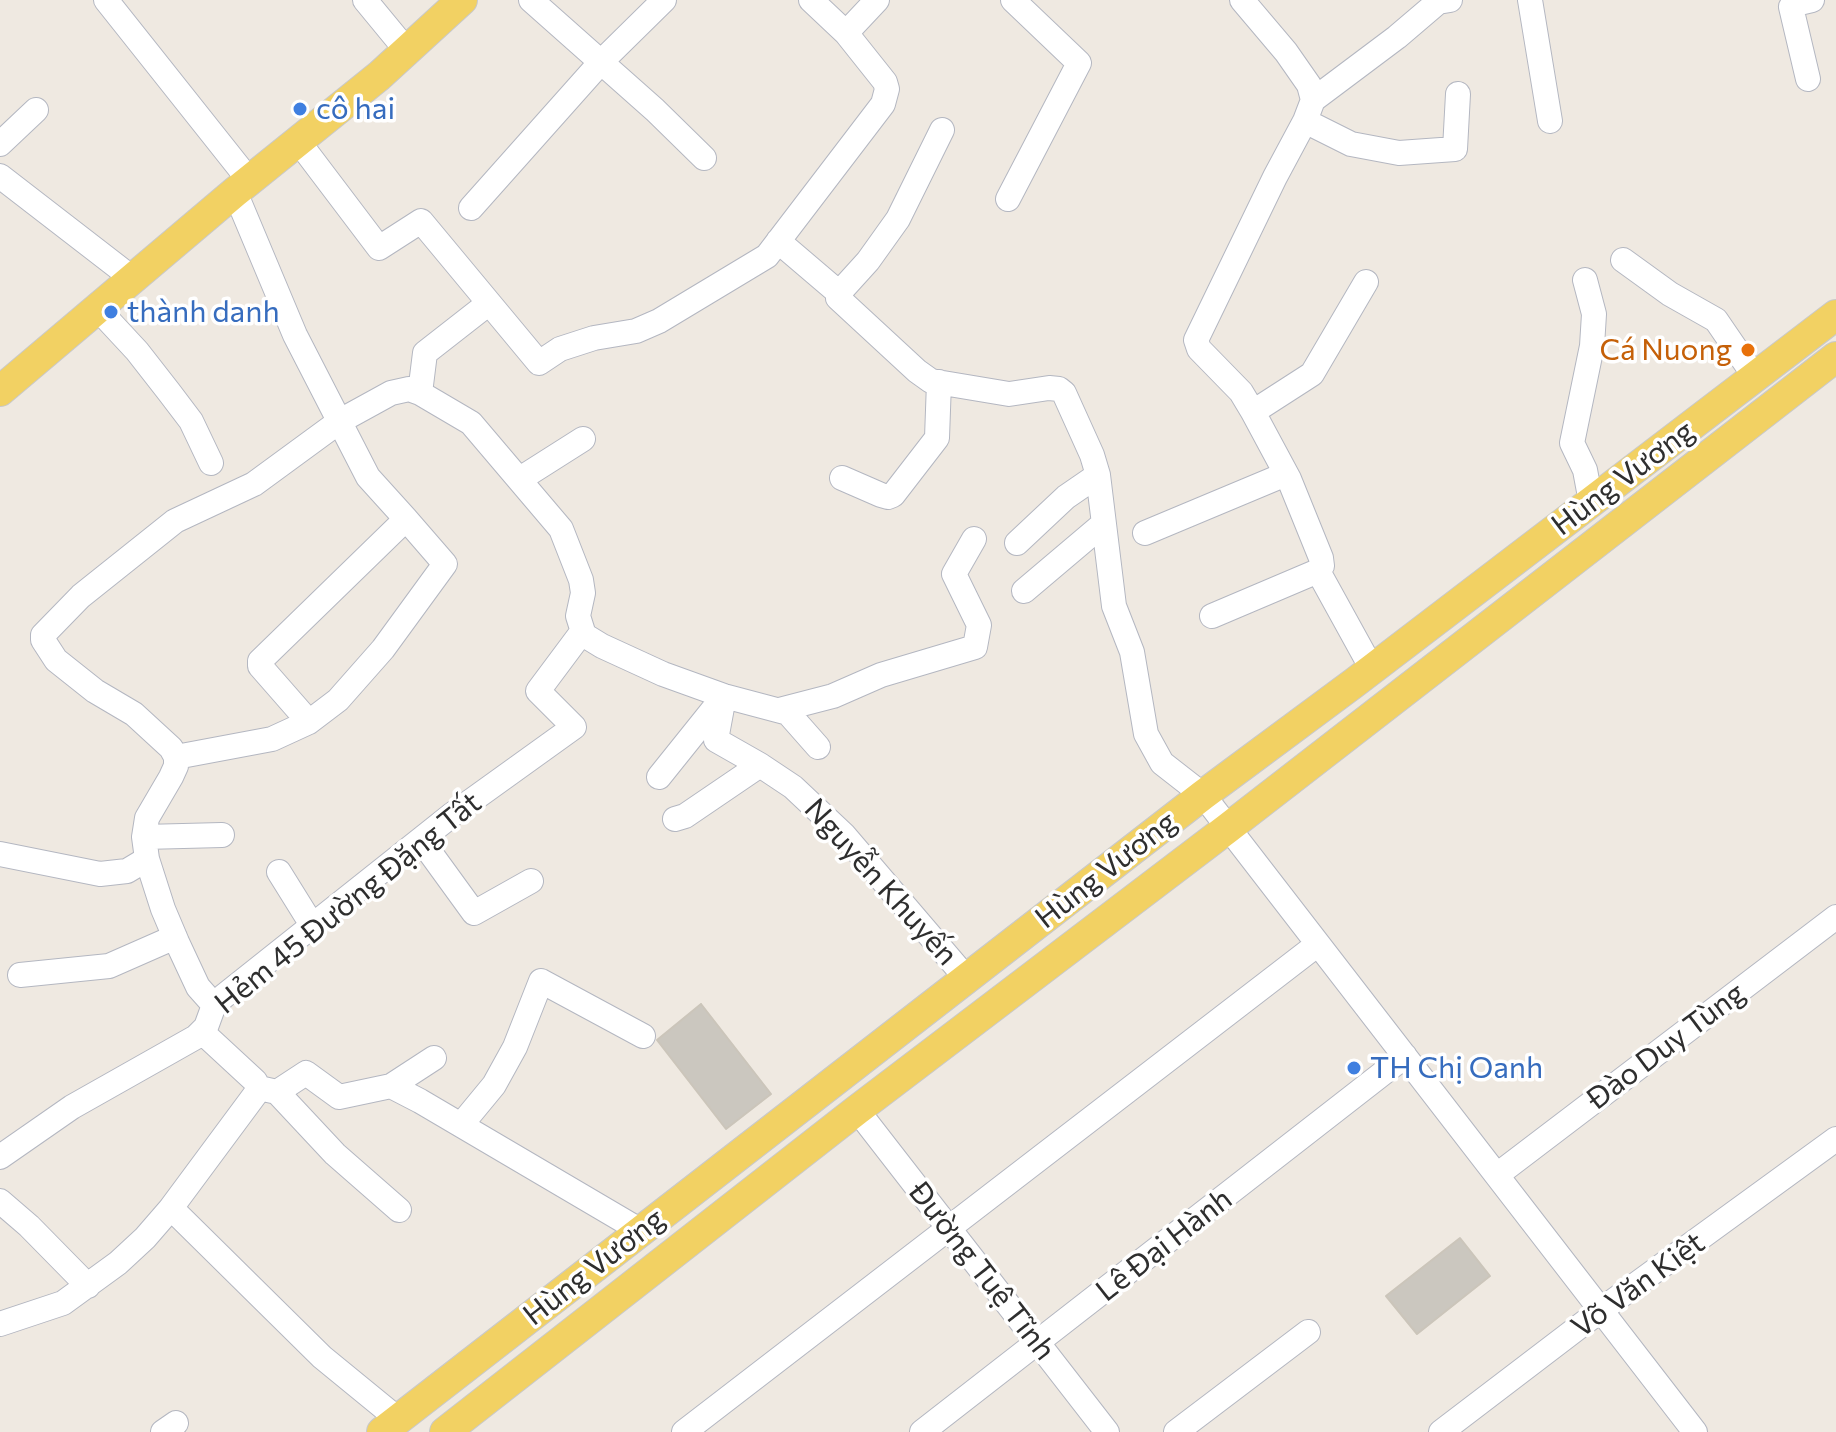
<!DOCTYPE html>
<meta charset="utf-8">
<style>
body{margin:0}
canvas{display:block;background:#efe9e1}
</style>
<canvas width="1836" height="1432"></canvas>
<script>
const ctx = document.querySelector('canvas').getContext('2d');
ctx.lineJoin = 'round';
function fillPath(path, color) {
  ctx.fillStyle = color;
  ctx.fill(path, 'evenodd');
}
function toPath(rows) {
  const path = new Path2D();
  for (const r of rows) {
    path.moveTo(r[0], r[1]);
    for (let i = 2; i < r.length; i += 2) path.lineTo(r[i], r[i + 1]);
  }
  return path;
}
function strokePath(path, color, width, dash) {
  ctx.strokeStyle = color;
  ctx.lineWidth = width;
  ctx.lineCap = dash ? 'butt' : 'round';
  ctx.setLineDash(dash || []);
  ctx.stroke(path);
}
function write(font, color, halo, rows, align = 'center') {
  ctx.font = font + ' Commissioner,sans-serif';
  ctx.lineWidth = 7;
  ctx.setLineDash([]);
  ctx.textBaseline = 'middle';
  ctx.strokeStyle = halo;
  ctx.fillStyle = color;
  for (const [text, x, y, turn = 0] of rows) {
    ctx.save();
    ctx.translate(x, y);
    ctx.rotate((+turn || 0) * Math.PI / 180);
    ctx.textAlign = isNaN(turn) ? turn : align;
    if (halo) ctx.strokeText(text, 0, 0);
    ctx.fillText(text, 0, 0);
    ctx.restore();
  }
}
const building = toPath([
 [701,1004,771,1094,726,1129,657,1040,701,1004],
 [1460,1238,1490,1276,1417,1334,1386,1296,1460,1238]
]);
const minor = toPath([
 [106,0,249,180],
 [365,0,407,51],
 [531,0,655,110,704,158],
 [811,0,846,33],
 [1242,0,1286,52,1309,85,1313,100,1305,121,1275,177,1196,340,1199,349,1241,392,1253,412,1289,479,1321,558,1322,566,1318,571,1372,669],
 [1530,0,1550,121],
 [1808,79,1791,7,1795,4,1812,0],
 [1313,100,1397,37,1438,2,1450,0],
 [1305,121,1351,144,1399,153,1455,149,1458,94],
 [942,130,898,219,868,261,839,293,838,298,917,371,931,381,1009,394,1049,388,1059,389,1064,393,1092,455,1098,475,1114,606,1132,652,1146,734,1162,763,1203,795,1695,1432],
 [298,141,379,248,421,221,539,363,560,349,594,338,636,331,659,321,767,256,883,104,887,89,885,82,846,33,877,0],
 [0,144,36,110],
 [0,176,132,278],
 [235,192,295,335,368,477,406,519,260,661,260,666,309,722],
 [1008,199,1079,63,1013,0],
 [471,208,601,62,664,0],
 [778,241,839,293],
 [1623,260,1670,294,1716,320,1755,377],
 [1585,280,1594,314,1592,346,1572,443,1585,470,1591,502],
 [97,308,137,351,169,392,191,421,211,463],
 [420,393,425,353,489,303],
 [1253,412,1312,374,1366,282],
 [842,478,881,495,888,497,893,495,937,438,939,382],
 [520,479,583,439],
 [1145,533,1286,474],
 [1017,543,1066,497,1098,475],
 [1024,591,1102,525],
 [1212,616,1318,571],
 [723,702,716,740,760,765],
 [779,710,833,696,881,675,975,647,979,625,954,574,974,539],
 [176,757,272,739,309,722,338,700,383,649,445,564,406,519],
 [659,777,724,696],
 [675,819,685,816,760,765,793,787,844,835,967,979],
 [144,837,222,835],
 [421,840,474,913,531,881],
 [0,854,100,874,127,871,147,859],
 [279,872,312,925],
 [20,975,109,966,175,937],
 [214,1005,198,987,177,942,163,909,147,859,144,837,147,818,171,777,176,766,176,757,171,748,134,714,95,691,56,660,43,640,43,635,81,596,175,521,254,484,340,421,391,393,409,389,420,393,471,423,561,529,581,580,583,593,578,616,584,635,602,646,663,674,724,696,788,713,818,747],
 [391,1086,420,1101,641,1231],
 [259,1088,277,1092,306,1073,339,1097,391,1086,434,1058],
 [277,1092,335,1154,399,1210],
 [857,1110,1107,1432],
 [461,1125,494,1085,515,1047,541,981,643,1036],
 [0,1157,72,1107,196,1037,206,1027,214,1005,224,996,453,814,574,727,538,691,582,632],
 [1497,1175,1836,917],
 [0,1201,29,1226,88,1286],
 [171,1208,322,1357,399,1420],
 [0,1324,63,1303,118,1263,145,1238,171,1208,257,1092,259,1088,255,1081,202,1032],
 [163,1432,176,1423],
 [684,1432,1318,944],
 [922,1432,1405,1056],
 [1176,1432,1308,1332],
 [1441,1432,1601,1310,1836,1139]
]);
const major = toPath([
 [0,391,235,192,379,76,462,0],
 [382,1432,1203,795,1354,683,1836,315],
 [445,1432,857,1110,1228,828,1836,357]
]);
const markers = [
 [300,109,8,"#3f7fe0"],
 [111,312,8,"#3f7fe0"],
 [1748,350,8,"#e8710a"],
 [1354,1068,8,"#3f7fe0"]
];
const shopNames = [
 ["cô hai",316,109],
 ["thành danh",127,312],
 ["TH Chị Oanh",1370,1068]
];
const foodNames = [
 ["Cá Nuong",1732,350]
];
const streetNames = [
 ["Hùng Vương",1623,478,-37],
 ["Hùng Vương",1106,870,-38],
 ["Nguyễn Khuyến",881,882,48],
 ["Hẻm 45 Đường Đặng Tất",348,903,-39],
 ["Đào Duy Tùng",1666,1046,-37],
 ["Lê Đại Hành",1164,1245,-38],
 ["Hùng Vương",594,1267,-38],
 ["Đường Tuệ Tĩnh",982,1271,52],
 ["Võ Văn Kiệt",1638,1285,-36]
];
fillPath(building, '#cbc7bf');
strokePath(building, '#cbc5ba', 2);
strokePath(minor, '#b4b7c1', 26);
strokePath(major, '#c9c9c9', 32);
strokePath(minor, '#fff', 24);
strokePath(major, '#f2d163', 30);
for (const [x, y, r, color] of markers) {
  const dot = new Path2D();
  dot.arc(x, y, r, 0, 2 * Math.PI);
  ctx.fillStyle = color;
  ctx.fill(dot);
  strokePath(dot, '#fff', 3);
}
write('30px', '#366cbe', '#fff', shopNames, 'left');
write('30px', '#c56008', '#fff', foodNames, 'right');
write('30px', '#2e2e2e', '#fff', streetNames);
</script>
